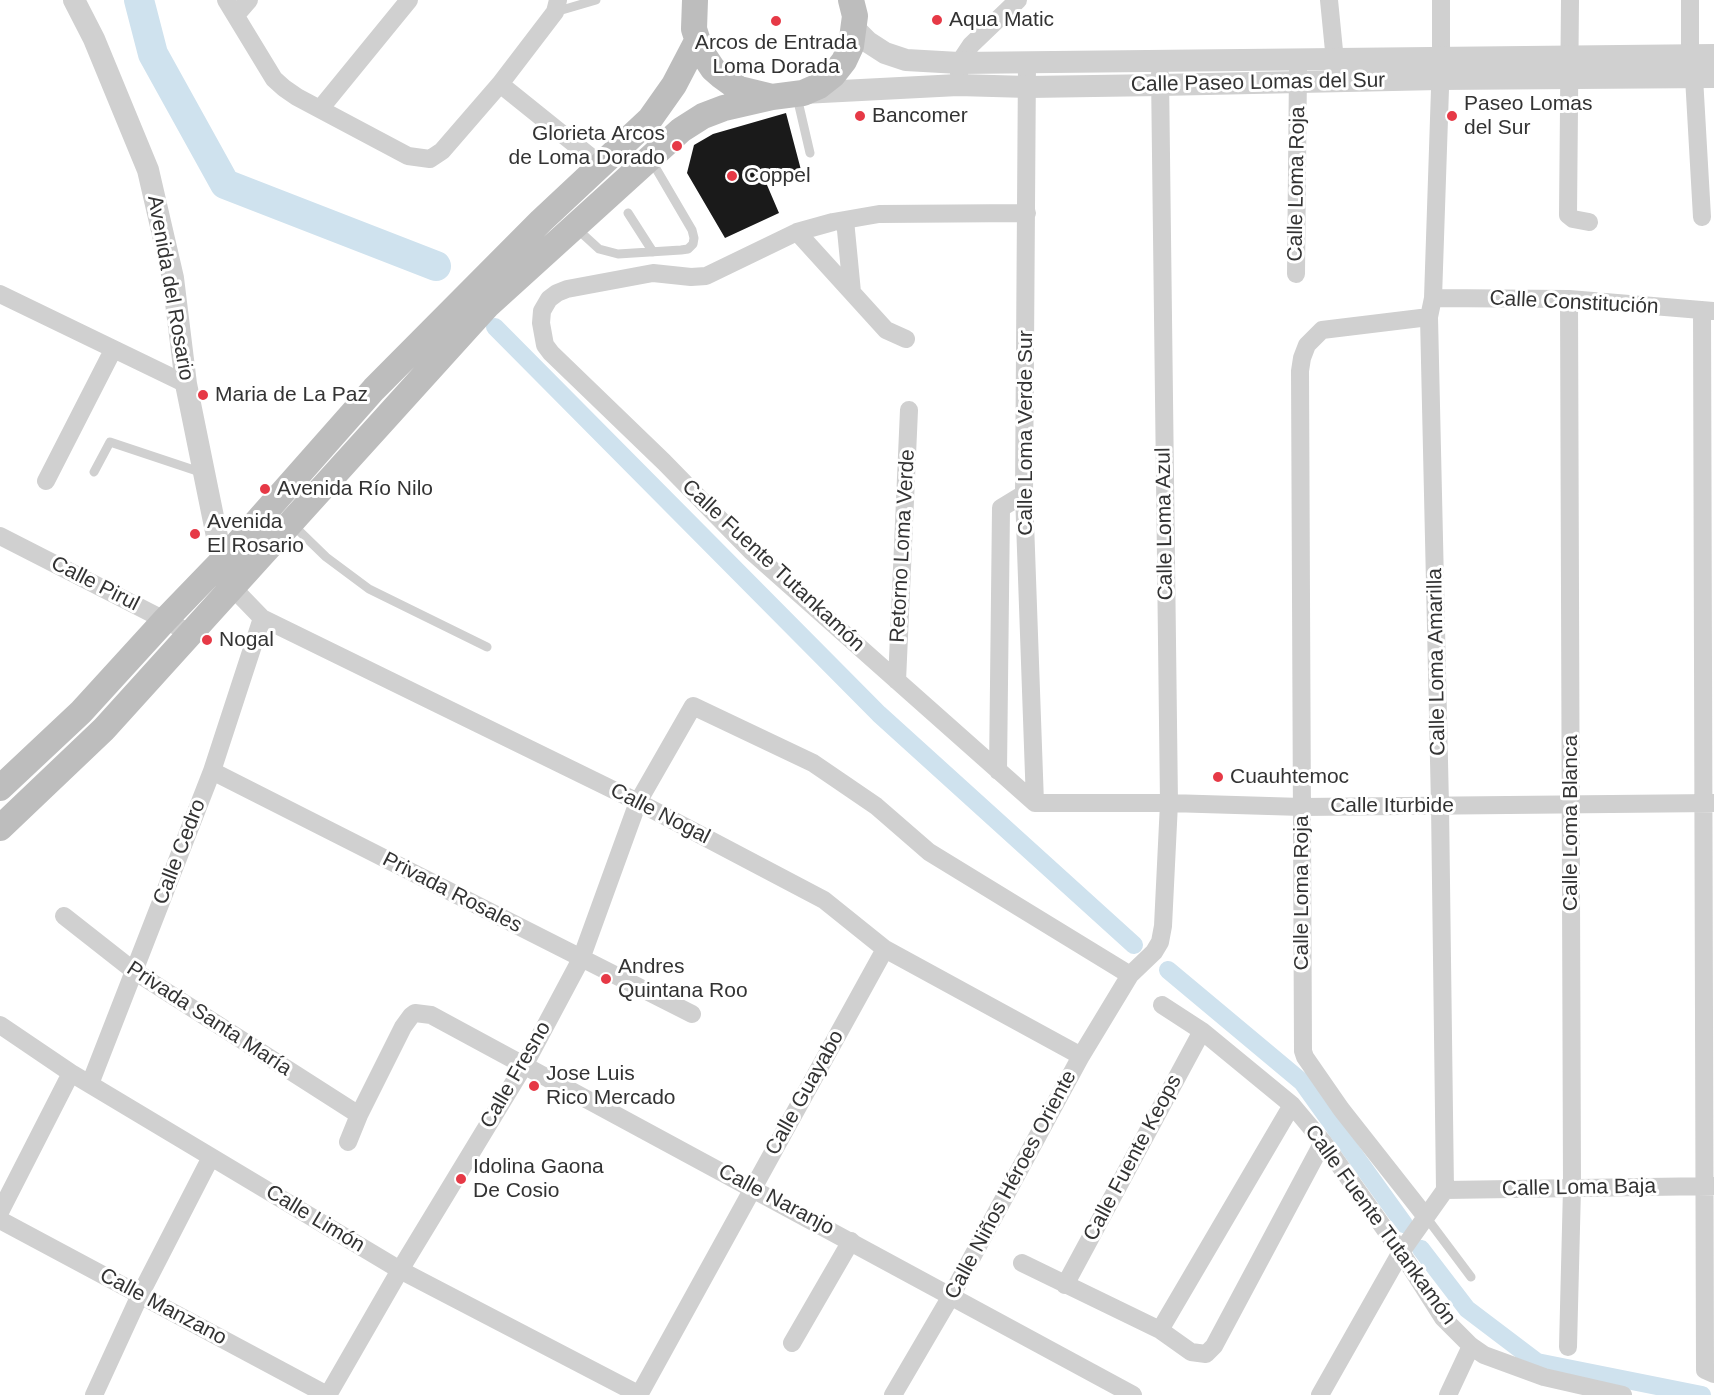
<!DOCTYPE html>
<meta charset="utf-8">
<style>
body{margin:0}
canvas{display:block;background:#fff}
</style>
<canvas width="1714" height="1395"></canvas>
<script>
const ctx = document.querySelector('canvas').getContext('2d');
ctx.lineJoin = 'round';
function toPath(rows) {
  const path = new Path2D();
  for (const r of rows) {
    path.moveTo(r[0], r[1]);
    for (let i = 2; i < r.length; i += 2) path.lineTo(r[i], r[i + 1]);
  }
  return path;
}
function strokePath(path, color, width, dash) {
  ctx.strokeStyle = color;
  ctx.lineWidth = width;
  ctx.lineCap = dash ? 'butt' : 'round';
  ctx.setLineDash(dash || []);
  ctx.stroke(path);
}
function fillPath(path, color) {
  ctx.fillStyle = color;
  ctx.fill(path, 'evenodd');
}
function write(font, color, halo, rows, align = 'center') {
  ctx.font = font + ' Helvetica,sans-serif';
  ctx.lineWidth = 6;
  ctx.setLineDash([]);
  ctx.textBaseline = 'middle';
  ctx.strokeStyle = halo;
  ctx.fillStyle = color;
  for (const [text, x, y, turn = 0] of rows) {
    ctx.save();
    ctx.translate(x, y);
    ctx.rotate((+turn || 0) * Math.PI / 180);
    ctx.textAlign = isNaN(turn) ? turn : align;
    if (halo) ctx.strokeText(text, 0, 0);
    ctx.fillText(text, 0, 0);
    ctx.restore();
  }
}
const canal = toPath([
 [495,327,879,714,1134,945],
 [1168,970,1302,1082,1404,1224],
 [1421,1249,1467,1309,1537,1362,1702,1395]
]);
const river = toPath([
 [139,0,153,54,225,184,436,266]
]);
const building = toPath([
 [786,113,801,170,764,178,779,213,725,238,687,173,694,145,713,134]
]);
const service = toPath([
 [555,12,596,0],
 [797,97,810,153],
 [628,213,653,252],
 [576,228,599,249,618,254,681,250,688,249,693,244,694,238,692,230,651,160],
 [94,472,110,442,203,473],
 [292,524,326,557,369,589,487,647],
 [1426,1217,1471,1277]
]);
const minor = toPath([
 [226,0,274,79,284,88,297,97,408,156,430,159,442,151,500,84,555,12,558,0],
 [1329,0,1336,71],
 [1570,0,1568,215,1573,219,1589,222],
 [1690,0,1690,55,1694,77,1702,217],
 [236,15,249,0],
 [1027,63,1024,494,1035,803],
 [959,74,959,63,971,45,1018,0],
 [500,84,602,166],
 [320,109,409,0],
 [1027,213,879,214,833,222,797,232,706,276,691,277,653,273,567,289,557,293,549,299,542,311,541,323,545,345,551,353,664,462,751,551,1035,803],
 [845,220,852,292],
 [797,232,886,330,906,339],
 [1296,274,1298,69],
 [0,294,186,384],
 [1433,298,1569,299,1713,311],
 [1702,310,1705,1370,1714,1374],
 [46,481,113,350],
 [0,536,190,633],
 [232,587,262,618,638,802,824,900,885,949,1081,1056],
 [897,681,909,410],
 [212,771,692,1014],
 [998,771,1001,508,1024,494],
 [1035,803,1169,803,1302,807,1714,803],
 [64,916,134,971,359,1115],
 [1162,1005,1202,1031,1292,1105,1323,1142,1401,1252,1443,1318,1471,1346,1484,1355,1544,1377,1623,1395],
 [0,1025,71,1073,400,1270,640,1395],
 [90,1084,212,771,262,618],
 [348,1142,359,1115,403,1027,411,1016,415,1013,431,1015,1133,1395],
 [1445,1190,1714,1186],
 [0,1212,71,1073],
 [1426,1217,1341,1109,1305,1057,1303,1051,1300,371,1302,358,1307,345,1322,330,1429,317],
 [0,1220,327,1395],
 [1022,1263,1160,1330,1191,1352,1206,1354,1214,1346,1323,1142],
 [1065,1285,1202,1031],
 [1160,1330,1292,1105],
 [792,1343,851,1241],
 [1568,1347,1572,1188,1569,299],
 [94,1395,140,1295,211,1157],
 [328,1395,400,1270,525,1064,581,959,638,802,693,706,813,763,876,806,929,852,1130,975],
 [639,1395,885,949],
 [893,1395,951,1296,1081,1056,1130,975,1154,952,1160,942,1163,926,1169,803,1160,74],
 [1320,1395,1401,1252,1445,1190,1440,805,1429,317,1433,298,1441,59,1441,0],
 [1448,1395,1471,1346]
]);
const tertiary = toPath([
 [74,0,94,39,148,170,173,278,186,384,222,561,227,574],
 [855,29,868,42,885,53,906,60,959,63,1714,55],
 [803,93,958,85,1028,87,1160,85,1439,79,1714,77]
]);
const secondary = toPath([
 [695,0,694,29,701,51,713,69,721,76,739,89,772,97,803,93,819,86,833,75,844,61,851,46,855,16,851,0],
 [0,788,81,712,165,620,222,561,374,389,541,221,650,119,674,85,697,41],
 [0,828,104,729,488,305,681,130,703,116,724,108,772,97]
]);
const markers = [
 [937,20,6,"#e63946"],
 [776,21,6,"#e63946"],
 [860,116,6,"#e63946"],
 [1452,116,6,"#e63946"],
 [677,146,6,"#e63946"],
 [732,176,6,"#e63946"],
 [203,395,6,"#e63946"],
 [265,489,6,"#e63946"],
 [195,534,6,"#e63946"],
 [207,640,6,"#e63946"],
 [1218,777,6,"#e63946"],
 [606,979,6,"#e63946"],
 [534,1086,6,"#e63946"],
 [461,1179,6,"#e63946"]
];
const poiNames = [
 ["Aqua Matic",949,20],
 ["Arcos de Entrada",776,43,"center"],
 ["Loma Dorada",776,67,"center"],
 ["Paseo Lomas",1464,104],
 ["del Sur",1464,128],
 ["Bancomer",872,116],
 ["Glorieta Arcos",665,134,"right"],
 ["de Loma Dorado",665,158,"right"],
 ["Coppel",744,176],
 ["Maria de La Paz",215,395],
 ["Avenida Río Nilo",277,489],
 ["Avenida",207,522],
 ["El Rosario",207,546],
 ["Nogal",219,640],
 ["Cuauhtemoc",1230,777],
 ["Andres",618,967],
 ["Quintana Roo",618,991],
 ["Jose Luis",546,1074],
 ["Rico Mercado",546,1098],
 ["Idolina Gaona",473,1167],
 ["De Cosio",473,1191]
];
const streetNames = [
 ["Calle Paseo Lomas del Sur",1258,83,-1],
 ["Calle Loma Roja",1297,184,-89],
 ["Avenida del Rosario",170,288,80],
 ["Calle Constitución",1574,303,3],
 ["Calle Loma Verde Sur",1026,433,-90],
 ["Calle Loma Azul",1165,524,-91],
 ["Retorno Loma Verde",903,546,-87],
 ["Calle Fuente Tutankamón",773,566,43],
 ["Calle Pirul",95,584,27],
 ["Calle Loma Amarilla",1437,662,-91],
 ["Calle Iturbide",1392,806],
 ["Calle Nogal",660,814,27],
 ["Calle Loma Blanca",1571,823,-90],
 ["Calle Cedro",180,852,-69],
 ["Privada Rosales",452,893,27],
 ["Calle Loma Roja",1302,893,-90],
 ["Privada Santa María",209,1019,33],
 ["Calle Fresno",516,1075,-60],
 ["Calle Guayabo",805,1093,-61],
 ["Calle Fuente Keops",1133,1158,-62],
 ["Calle Niños Héroes Oriente",1011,1185,-62],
 ["Calle Loma Baja",1579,1188,-1],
 ["Calle Naranjo",776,1200,28],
 ["Calle Limón",315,1219,31],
 ["Calle Fuente Tutankamón",1380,1225,54],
 ["Calle Manzano",163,1307,28]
];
strokePath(canal, '#cfe2ee', 18);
strokePath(river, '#cfe2ee', 30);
fillPath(building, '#1a1a1a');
strokePath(service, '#d0d0d0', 9);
strokePath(minor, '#d0d0d0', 18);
strokePath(tertiary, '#d0d0d0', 22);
strokePath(secondary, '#bdbdbd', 26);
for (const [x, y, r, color] of markers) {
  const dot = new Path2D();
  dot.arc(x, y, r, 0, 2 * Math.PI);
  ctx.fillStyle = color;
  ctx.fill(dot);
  strokePath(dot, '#fff', 2);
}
write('21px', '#333', '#fff', poiNames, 'left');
write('21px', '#333', '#fff', streetNames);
</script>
